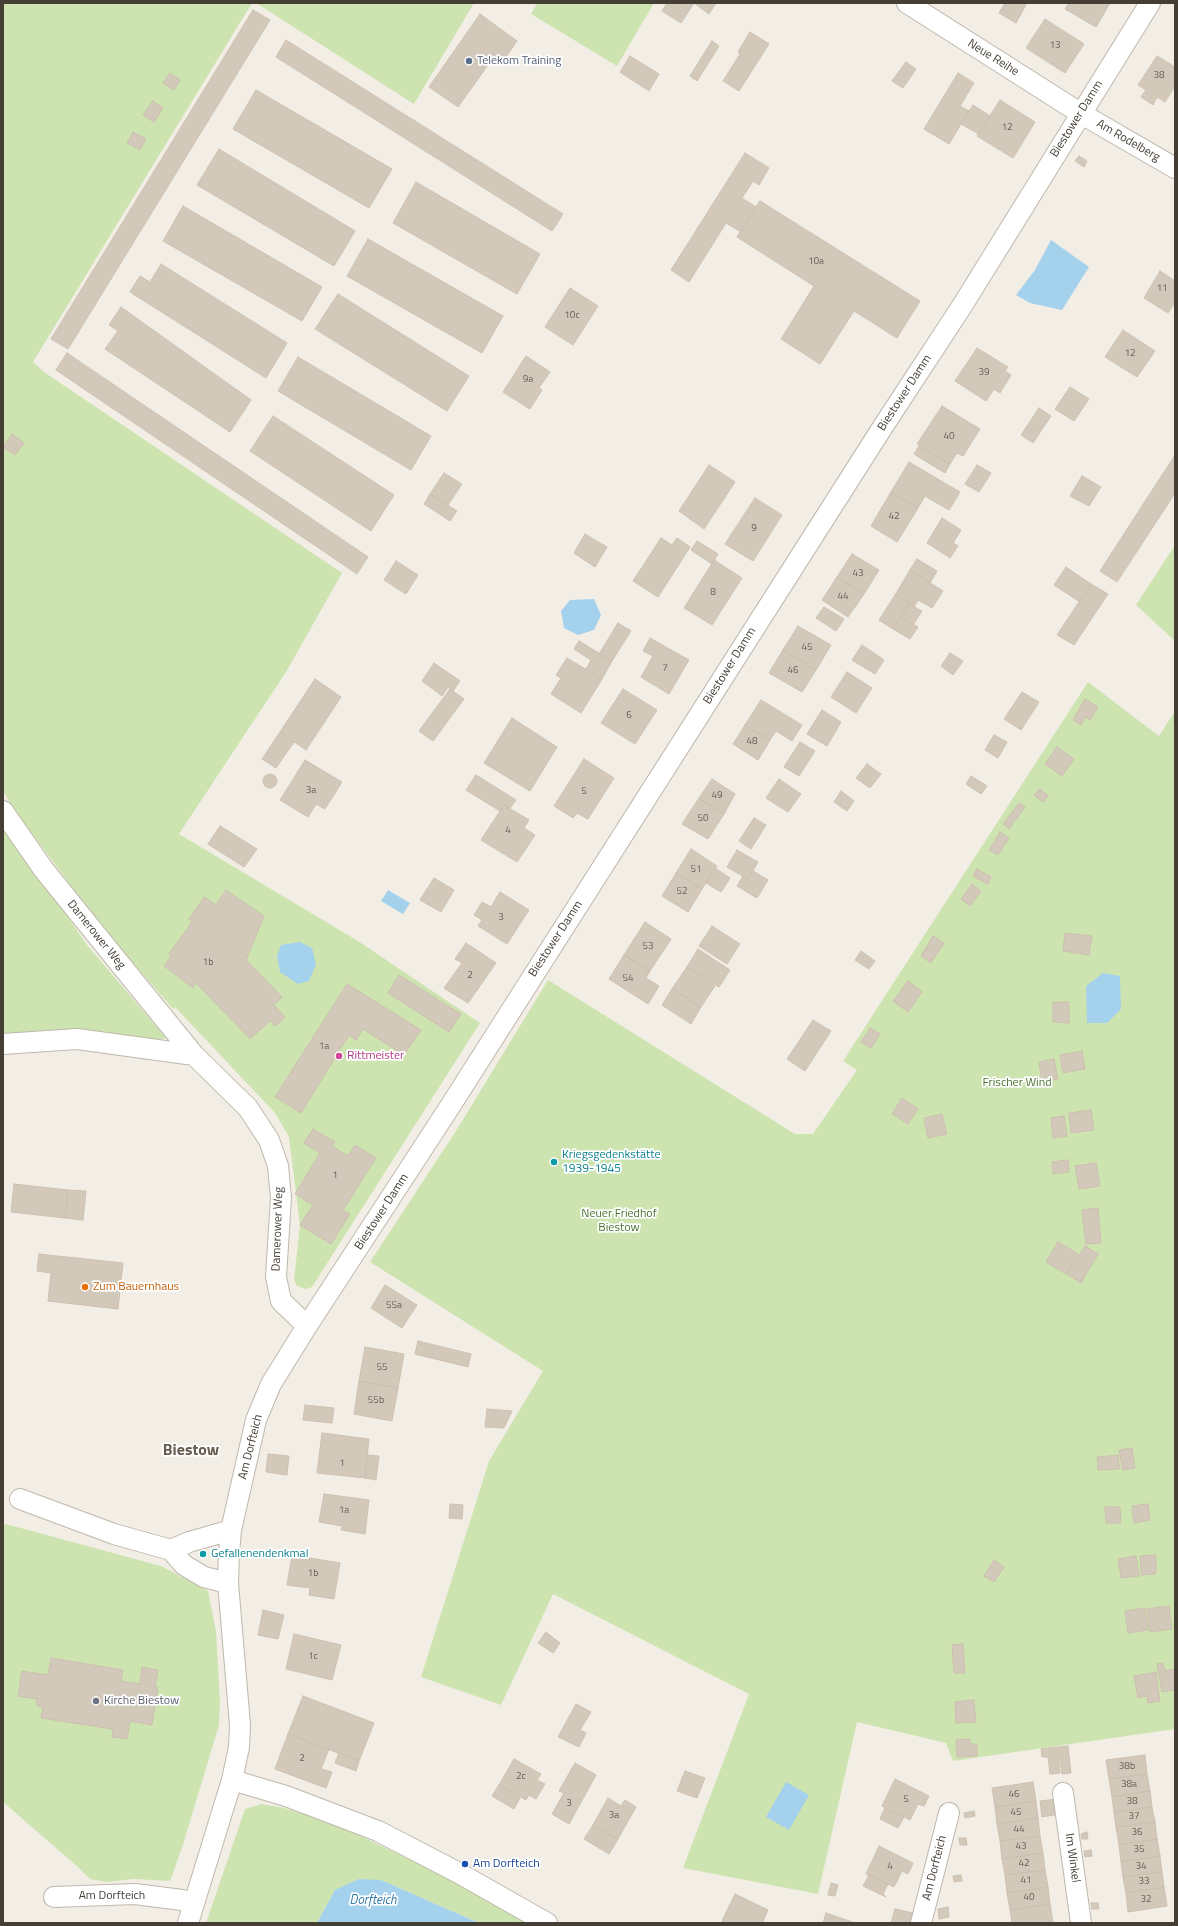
<!DOCTYPE html>
<meta charset="utf-8">
<style>
body{margin:0}
#map{position:relative;width:1178px;height:1926px;overflow:hidden;background:#f2eee5;font-family:"Titillium Web",sans-serif}
canvas{display:block}
.frame{position:absolute;inset:0;border:4px solid #443e35;pointer-events:none}
</style>
<div id="map">
<canvas width="1178" height="1926"></canvas>
<div class="frame"></div>
</div>
<script>
const ctx = document.querySelector('canvas').getContext('2d');
ctx.lineJoin = 'round';
function fillPath(path, color) {
  ctx.fillStyle = color;
  ctx.fill(path, 'evenodd');
}
function toPath(rows) {
  const path = new Path2D();
  for (const r of rows) {
    if (r.length === 3) {
      path.moveTo(r[0] + r[2], r[1]);
      path.arc(r[0], r[1], r[2], 0, 2 * Math.PI);
      continue;
    }
    path.moveTo(r[0], r[1]);
    for (let i = 2; i < r.length; i += 2) path.lineTo(r[i], r[i + 1]);
  }
  return path;
}
function strokePath(path, color, width, dash) {
  ctx.strokeStyle = color;
  ctx.lineWidth = width;
  ctx.lineCap = dash ? 'butt' : 'round';
  ctx.setLineDash(dash || []);
  ctx.stroke(path);
}
function write(font, color, halo, rows, align = 'center') {
  ctx.font = font + ' "Titillium Web",sans-serif';
  ctx.lineWidth = 3.5;
  ctx.setLineDash([]);
  ctx.textBaseline = 'middle';
  ctx.strokeStyle = halo;
  ctx.fillStyle = color;
  for (const [text, x, y, turn = 0] of rows) {
    ctx.save();
    ctx.translate(x, y);
    ctx.rotate((+turn || 0) * Math.PI / 180);
    ctx.textAlign = isNaN(turn) ? turn : align;
    if (halo) ctx.strokeText(text, 0, 0);
    ctx.fillText(text, 0, 0);
    ctx.restore();
  }
}
const green = toPath([
 [3,3,252,3,33,362,44,372,342,573,286,672,179,834,358,941,480,1023,312,1287,306,1289,297,1286,294,1280,300,1225,289,1137,275,1113,175,1007,173,1009,102,927,12,807,3,790],
 [256,3,474,3,414,104],
 [537,3,654,3,617,66,531,14],
 [1175,545,1175,641,1136,605],
 [1088,682,1159,736,1175,711,1175,1729,953,1761,946,1743,857,1722,818,1894,683,1868,749,1694,553,1594,501,1705,421,1677,489,1461,543,1371,370,1262,456,1131,548,980,795,1134,813,1134,857,1070,843,1061],
 [3,822,87,945,166,1038,157,1040,73,1031,3,1033],
 [6,1524,161,1566,208,1591,216,1631,220,1702,219,1725,182,1848,170,1881,134,1879,106,1882,90,1879,78,1867,3,1802,3,1526],
 [262,1804,284,1808,335,1824,436,1872,526,1923,479,1923,381,1880,335,1890,317,1923,206,1923,245,1809]
]);
const water = toPath([
 [1051,240,1089,267,1062,310,1030,303,1016,295,1035,270],
 [594,599,601,615,594,630,578,635,564,628,561,611,570,600],
 [388,890,410,903,403,914,381,901],
 [300,942,312,948,316,964,309,981,298,984,280,972,277,956,281,945],
 [1103,973,1120,976,1121,1009,1107,1023,1087,1023,1086,986],
 [786,1782,809,1795,789,1830,766,1817],
 [359,1879,381,1880,479,1923,317,1923,335,1890]
]);
const building = toPath([
 [667,3,694,3,681,23,662,11,667,3],
 [694,3,716,3,709,14,694,3],
 [1005,3,1027,3,1016,23,999,13,1005,3],
 [1069,3,1110,3,1096,27,1065,9,1069,3],
 [253,10,270,20,68,349,51,339,253,10],
 [480,14,517,41,501,64,493,58,458,107,429,87,480,14],
 [1045,19,1084,44,1065,73,1026,48,1045,19],
 [750,32,769,44,739,91,723,81,740,54,738,52,750,32],
 [286,40,563,214,552,231,276,57,286,40],
 [712,41,719,46,697,81,690,76,712,41],
 [630,56,659,74,649,91,620,72,630,56],
 [1157,56,1175,67,1175,86,1165,102,1157,97,1153,105,1141,97,1146,90,1138,85,1157,56],
 [906,62,916,69,903,88,892,81,906,62],
 [170,73,180,80,174,90,163,83,170,73],
 [958,73,974,83,960,106,969,111,949,144,924,129,958,73],
 [256,90,392,169,369,208,233,129,256,90],
 [1000,100,1035,122,1013,158,977,136,1000,100],
 [153,101,163,108,154,122,143,115,153,101],
 [973,105,990,116,979,134,961,124,973,105],
 [133,132,146,139,140,150,127,143,133,132],
 [219,149,355,231,334,266,197,185,219,149],
 [745,153,769,168,759,185,753,181,742,198,756,207,741,232,726,223,689,282,671,270,745,153],
 [1079,156,1087,161,1084,167,1075,161,1079,156],
 [416,182,540,254,517,294,393,223,416,182],
 [760,201,920,301,897,338,854,311,820,364,781,339,814,286,737,237,760,201],
 [183,206,322,287,302,321,163,241,183,206],
 [368,239,503,316,482,353,347,276,368,239],
 [161,264,287,343,266,378,130,292,140,276,150,282,161,264],
 [1160,271,1175,281,1175,302,1168,313,1144,298,1160,271],
 [570,288,598,306,573,345,545,327,570,288],
 [338,294,469,376,447,411,315,329,338,294],
 [121,307,251,400,230,432,105,349,118,331,109,325,121,307],
 [1123,330,1155,351,1137,377,1105,357,1123,330],
 [977,348,1008,367,1005,371,1011,375,1000,393,994,389,986,401,955,381,977,348],
 [67,353,368,557,357,574,56,370,67,353],
 [526,356,550,372,539,388,542,390,530,409,503,392,526,356],
 [298,357,431,436,411,470,278,391,298,357],
 [1070,387,1089,399,1074,421,1055,409,1070,387],
 [942,406,980,429,963,456,957,453,950,464,917,444,942,406],
 [1039,408,1051,416,1033,443,1021,435,1039,408],
 [273,416,394,495,371,531,250,451,273,416],
 [12,434,24,443,15,455,3,447,12,434],
 [919,446,950,464,945,473,914,454,919,446],
 [1175,455,1175,493,1117,582,1100,571,1175,455],
 [909,462,960,492,949,510,925,496,918,508,891,492,909,462],
 [709,465,735,482,704,529,679,511,709,465],
 [977,465,991,473,979,492,965,484,977,465],
 [444,473,462,484,448,505,430,494,444,473],
 [1082,476,1101,487,1089,506,1070,496,1082,476],
 [891,492,918,508,897,542,871,526,891,492],
 [430,494,457,511,450,521,424,504,430,494],
 [755,498,782,515,753,561,725,544,755,498],
 [942,518,961,530,953,543,958,546,950,558,927,543,942,518],
 [585,534,607,547,595,567,574,553,585,534],
 [661,538,672,545,677,538,690,547,658,597,633,581,661,538],
 [697,541,718,554,712,564,691,550,697,541],
 [852,554,879,570,864,594,837,577,852,554],
 [917,559,937,571,930,583,910,570,917,559],
 [714,560,742,578,712,625,684,608,714,560],
 [396,561,418,575,406,594,384,580,396,561],
 [1066,567,1091,584,1080,602,1054,585,1066,567],
 [910,570,943,591,932,608,918,600,914,607,895,595,910,570],
 [837,577,864,594,848,617,822,600,837,577],
 [1091,584,1108,594,1074,645,1057,635,1091,584],
 [895,595,909,604,893,629,879,620,895,595],
 [909,604,922,611,913,625,901,617,909,604],
 [824,607,844,619,836,631,816,618,824,607],
 [901,617,918,627,910,639,893,629,901,617],
 [618,623,631,631,612,661,599,654,618,623],
 [798,626,831,645,816,670,783,650,798,626],
 [650,638,689,660,669,694,641,677,653,656,643,651,650,638],
 [579,641,612,661,602,679,586,669,591,660,574,649,579,641],
 [862,645,884,660,875,674,852,660,862,645],
 [783,650,816,670,802,692,769,673,783,650],
 [950,653,963,661,953,675,941,666,950,653],
 [567,658,602,679,581,713,551,694,561,678,556,675,567,658],
 [434,663,460,681,453,691,448,687,442,696,422,681,434,663],
 [847,672,872,688,856,713,831,697,847,672],
 [315,679,341,697,306,750,280,732,315,679],
 [450,689,464,699,433,741,419,731,450,689],
 [623,689,657,710,635,744,601,723,623,689],
 [1022,692,1039,702,1021,730,1004,719,1022,692],
 [1085,699,1098,707,1090,720,1086,717,1081,725,1073,720,1085,699],
 [761,700,802,725,792,741,776,731,770,740,745,725,761,700],
 [822,710,841,722,827,746,807,734,822,710],
 [512,718,557,747,530,791,484,763,512,718],
 [745,725,770,740,758,760,733,744,745,725],
 [280,732,294,742,276,768,262,759,280,732],
 [994,735,1007,742,998,758,985,750,994,735],
 [800,742,815,751,799,776,784,767,800,742],
 [1057,747,1074,759,1062,776,1045,764,1057,747],
 [584,759,614,778,588,819,577,813,573,818,554,806,584,759],
 [305,760,342,782,325,809,316,804,308,817,280,800,305,760],
 [867,764,881,774,870,788,856,778,867,764],
 [270,781,7],
 [476,775,516,800,510,808,504,805,500,811,466,790,476,775],
 [971,776,987,786,981,794,966,784,971,776],
 [712,779,735,794,724,814,699,798,712,779],
 [779,779,801,794,788,812,766,798,779,779],
 [1040,789,1048,796,1043,802,1034,795,1040,789],
 [841,791,854,801,847,811,834,802,841,791],
 [699,798,724,814,708,839,682,824,699,798],
 [1019,803,1025,807,1009,829,1003,824,1019,803],
 [504,805,529,820,524,828,535,835,517,862,481,840,504,805],
 [754,818,766,825,751,849,739,841,754,818],
 [220,826,257,849,244,867,208,844,220,826],
 [1000,832,1009,838,998,855,989,850,1000,832],
 [691,849,717,866,702,889,676,873,691,849],
 [737,850,758,862,748,879,727,867,737,850],
 [715,868,730,878,721,892,706,883,715,868],
 [977,869,991,877,988,884,973,876,977,869],
 [753,871,768,880,757,898,737,886,743,876,748,879,753,871],
 [676,873,702,889,688,912,662,896,676,873],
 [434,878,454,890,441,912,420,900,434,878],
 [972,884,981,891,970,906,961,899,972,884],
 [226,890,264,916,246,960,282,997,274,1005,285,1017,275,1026,270,1021,250,1039,196,983,193,988,164,966,171,956,169,954,192,922,189,919,204,897,216,905,226,890],
 [500,892,529,910,507,944,478,926,482,920,474,915,482,902,491,907,500,892],
 [645,922,671,939,650,971,624,955,645,922],
 [712,926,740,944,727,964,699,946,712,926],
 [1065,933,1092,936,1089,955,1063,951,1065,933],
 [933,936,944,943,931,963,921,956,933,936],
 [466,943,496,963,468,1003,444,988,462,963,455,959,466,943],
 [698,949,730,970,719,987,687,967,698,949],
 [861,951,875,961,869,969,855,960,861,951],
 [624,955,650,971,646,978,659,986,648,1004,609,979,624,955],
 [687,967,715,986,701,1007,672,989,687,967],
 [399,975,461,1014,449,1032,388,993,399,975],
 [908,981,922,992,908,1012,893,1001,908,981],
 [347,984,421,1030,404,1055,363,1029,356,1040,349,1035,301,1113,275,1097,347,984],
 [672,989,701,1007,691,1024,662,1005,672,989],
 [1053,1002,1069,1002,1069,1023,1053,1022,1053,1002],
 [813,1020,831,1031,805,1071,787,1059,813,1020],
 [870,1028,880,1034,871,1048,861,1042,870,1028],
 [1082,1051,1085,1069,1063,1073,1060,1055,1082,1051],
 [1054,1059,1058,1079,1042,1082,1039,1062,1054,1059],
 [902,1098,918,1109,908,1124,892,1114,902,1098],
 [1091,1110,1094,1130,1071,1133,1069,1113,1091,1110],
 [942,1114,947,1134,928,1138,924,1118,942,1114],
 [1064,1116,1067,1136,1053,1138,1051,1118,1064,1116],
 [313,1129,335,1142,332,1146,348,1156,355,1145,376,1158,343,1210,350,1214,331,1244,300,1225,313,1205,295,1194,320,1153,304,1143,313,1129],
 [1068,1160,1069,1172,1053,1174,1052,1162,1068,1160],
 [1096,1163,1100,1186,1079,1189,1075,1166,1096,1163],
 [14,1184,68,1190,65,1218,11,1212,14,1184],
 [68,1190,86,1191,83,1220,65,1218,68,1190],
 [1098,1208,1101,1243,1086,1244,1082,1210,1098,1208],
 [1058,1242,1078,1254,1066,1274,1046,1262,1058,1242],
 [1085,1246,1098,1254,1081,1283,1067,1274,1085,1246],
 [39,1254,123,1263,118,1309,48,1301,51,1273,37,1271,39,1254],
 [385,1285,417,1305,402,1328,371,1308,385,1285],
 [418,1341,471,1354,468,1367,415,1354,418,1341],
 [365,1347,404,1354,398,1388,359,1381,365,1347],
 [359,1381,398,1388,392,1421,354,1414,359,1381],
 [305,1405,334,1408,332,1423,303,1420,305,1405],
 [487,1409,512,1411,504,1428,485,1427,487,1409],
 [322,1433,369,1439,365,1478,317,1473,322,1433],
 [1132,1448,1135,1468,1123,1470,1119,1450,1132,1448],
 [268,1454,289,1456,287,1475,266,1472,268,1454],
 [367,1455,379,1456,376,1480,365,1478,367,1455],
 [1118,1455,1120,1469,1098,1470,1097,1457,1118,1455],
 [324,1494,369,1500,365,1534,341,1530,342,1526,319,1522,324,1494],
 [450,1504,463,1505,462,1519,449,1518,450,1504],
 [1148,1504,1150,1520,1134,1523,1132,1506,1148,1504],
 [1105,1507,1120,1507,1121,1523,1106,1523,1105,1507],
 [292,1555,340,1563,334,1599,309,1595,310,1588,287,1585,292,1555],
 [1156,1555,1156,1574,1141,1575,1140,1556,1156,1555],
 [1136,1556,1139,1576,1121,1578,1118,1559,1136,1556],
 [994,1560,1004,1567,994,1582,984,1576,994,1560],
 [1169,1606,1172,1629,1150,1632,1147,1609,1169,1606],
 [1145,1608,1148,1630,1128,1633,1125,1611,1145,1608],
 [263,1610,284,1615,278,1639,258,1635,263,1610],
 [546,1632,560,1643,553,1653,538,1643,546,1632],
 [294,1634,341,1645,332,1680,286,1669,294,1634],
 [963,1644,965,1673,954,1673,952,1645,963,1644],
 [51,1658,123,1670,121,1681,140,1684,142,1667,158,1670,155,1687,158,1687,152,1725,130,1721,127,1739,112,1737,113,1729,41,1718,43,1707,38,1706,36,1703,37,1699,18,1696,22,1671,48,1675,51,1658],
 [1163,1663,1165,1671,1175,1669,1175,1690,1162,1692,1157,1664,1163,1663],
 [1156,1672,1160,1701,1148,1703,1147,1696,1138,1698,1134,1676,1156,1672],
 [303,1696,374,1723,359,1761,288,1734,303,1696],
 [974,1700,976,1722,956,1723,955,1702,974,1700],
 [576,1704,591,1712,580,1730,586,1733,579,1747,558,1737,576,1704],
 [288,1734,329,1749,321,1769,332,1772,326,1788,275,1769,288,1734],
 [970,1739,970,1744,977,1744,977,1756,957,1757,956,1740,970,1739],
 [1068,1746,1071,1773,1062,1774,1058,1747,1068,1746],
 [1057,1747,1060,1773,1050,1774,1048,1757,1042,1757,1041,1749,1057,1747],
 [339,1753,359,1761,356,1771,335,1763,339,1753],
 [1145,1755,1147,1774,1109,1779,1106,1760,1145,1755],
 [514,1759,541,1774,537,1780,545,1784,536,1799,529,1795,526,1800,499,1785,514,1759],
 [575,1763,596,1775,569,1824,552,1814,564,1793,559,1791,575,1763],
 [685,1771,705,1778,697,1798,677,1791,685,1771],
 [1147,1774,1150,1791,1112,1797,1109,1779,1147,1774],
 [895,1779,929,1796,924,1806,918,1804,910,1820,882,1806,895,1779],
 [1033,1782,1036,1801,995,1807,992,1788,1033,1782],
 [499,1785,520,1798,514,1809,492,1796,499,1785],
 [1150,1791,1152,1807,1114,1812,1112,1797,1150,1791],
 [608,1798,621,1806,625,1800,636,1807,618,1839,593,1825,608,1798],
 [1057,1799,1060,1814,1042,1817,1040,1801,1057,1799],
 [1036,1801,1038,1818,997,1824,995,1807,1036,1801],
 [1152,1807,1155,1822,1116,1827,1114,1812,1152,1807],
 [885,1808,904,1817,898,1828,880,1819,885,1808],
 [974,1811,975,1816,965,1818,964,1813,974,1811],
 [1038,1818,1040,1836,1000,1841,997,1824,1038,1818],
 [1155,1822,1157,1839,1119,1845,1116,1827,1155,1822],
 [593,1825,618,1839,609,1854,584,1839,593,1825],
 [1087,1832,1088,1839,1082,1839,1081,1834,1087,1832],
 [1040,1836,1043,1853,1002,1859,1000,1841,1040,1836],
 [959,1838,966,1838,967,1845,960,1845,959,1838],
 [1157,1839,1160,1856,1121,1862,1119,1845,1157,1839],
 [879,1846,913,1863,908,1874,902,1871,894,1887,866,1874,879,1846],
 [1091,1850,1092,1856,1085,1857,1084,1851,1091,1850],
 [1043,1853,1045,1870,1005,1875,1002,1859,1043,1853],
 [1160,1856,1162,1872,1123,1877,1121,1862,1160,1856],
 [1045,1870,1048,1887,1007,1893,1005,1875,1045,1870],
 [1162,1872,1164,1887,1126,1893,1123,1877,1162,1872],
 [869,1875,888,1884,883,1894,886,1897,863,1886,869,1875],
 [961,1875,962,1881,954,1882,953,1876,961,1875],
 [831,1883,838,1885,835,1896,828,1895,831,1883],
 [1048,1887,1050,1904,1010,1910,1007,1893,1048,1887],
 [1164,1887,1167,1906,1128,1912,1126,1893,1164,1887],
 [735,1894,768,1910,762,1923,726,1923,722,1921,735,1894],
 [1091,1903,1098,1903,1099,1909,1092,1909,1091,1903],
 [1050,1904,1053,1923,1012,1923,1010,1910,1050,1904],
 [948,1907,949,1917,939,1919,938,1909,948,1907],
 [895,1909,913,1913,911,1923,891,1923,895,1909],
 [826,1913,855,1923,823,1923,826,1913]
]);
const minor = toPath([
 [907,3,1080,113,1175,168],
 [3,811,44,870,137,985,194,1055,248,1108,269,1140,278,1166,281,1198,276,1277,281,1301,307,1326],
 [3,1044,77,1039,194,1055],
 [20,1499,114,1534,171,1550,189,1542,231,1530],
 [171,1550,184,1565,204,1577,228,1583],
 [232,1780,286,1796,378,1831,457,1872,547,1923],
 [1063,1793,1081,1923],
 [54,1897,135,1894,182,1900,193,1904],
 [188,1923,232,1780,239,1747,240,1725,228,1583,229,1553,231,1530,256,1420,271,1384,307,1326,449,1108,884,425,962,306,1150,3],
 [921,1923,949,1813]
]);
const markers = [
 [469,61,4,"#5c6f8a"],
 [339,1056,4,"#d1479c"],
 [554,1162,4,"#0f9aa8"],
 [85,1287,4,"#e8710a"],
 [203,1554,4,"#0f9aa8"],
 [96,1701,4,"#6b7280"],
 [465,1864,4,"#1a4fb4"]
];
const numberNames = [
 ["13",1055,46],
 ["38",1159,76],
 ["12",1007,128],
 ["10a",816,262],
 ["11",1162,289],
 ["10c",572,316],
 ["12",1130,354],
 ["39",984,373],
 ["9a",528,380],
 ["40",949,437],
 ["42",894,517],
 ["9",754,529],
 ["43",858,574],
 ["8",713,593],
 ["44",843,597],
 ["45",807,648],
 ["7",665,669],
 ["46",793,671],
 ["6",629,716],
 ["48",752,742],
 ["3a",311,791],
 ["5",584,792],
 ["49",717,796],
 ["50",703,819],
 ["4",508,831],
 ["51",696,870],
 ["52",682,892],
 ["3",501,918],
 ["53",648,947],
 ["1b",208,963],
 ["2",470,976],
 ["54",628,979],
 ["1a",324,1047],
 ["1",335,1176],
 ["55a",394,1306],
 ["55",382,1368],
 ["55b",376,1401],
 ["1",342,1464],
 ["1a",344,1511],
 ["1b",313,1574],
 ["1c",313,1657],
 ["2",302,1759],
 ["38b",1127,1767],
 ["2c",521,1777],
 ["38a",1129,1785],
 ["46",1014,1795],
 ["5",906,1800],
 ["38",1132,1802],
 ["3",569,1804],
 ["45",1016,1813],
 ["3a",614,1816],
 ["37",1134,1817],
 ["44",1019,1830],
 ["36",1137,1833],
 ["43",1021,1847],
 ["35",1139,1850],
 ["42",1024,1864],
 ["4",890,1867],
 ["34",1141,1867],
 ["41",1026,1881],
 ["33",1144,1882],
 ["40",1029,1898],
 ["32",1146,1900]
];
const streetNames = [
 ["Neue Reihe",993,58,32],
 ["Biestower Damm",1077,119,-58],
 ["Am Rodelberg",1128,141,30],
 ["Biestower Damm",905,393,-57],
 ["Biestower Damm",730,666,-58],
 ["Damerower Weg",96,935,51],
 ["Biestower Damm",556,939,-57],
 ["Biestower Damm",382,1212,-57],
 ["Damerower Weg",278,1229,-88],
 ["Am Dorfteich",251,1447,-76],
 ["Im Winkel",1072,1858,82],
 ["Am Dorfteich",935,1868,-76],
 ["Am Dorfteich",112,1896]
];
const serviceNames = [
 ["Telekom Training",477,61]
];
const hotelNames = [
 ["Rittmeister",347,1056]
];
const parkNames = [
 ["Frischer Wind",1017,1083],
 ["Neuer Friedhof",619,1214],
 ["Biestow",619,1228]
];
const cultureNames = [
 ["Kriegsgedenkstätte",562,1155],
 ["1939-1945",562,1169],
 ["Gefallenendenkmal",211,1554]
];
const foodNames = [
 ["Zum Bauernhaus",93,1287]
];
const worshipNames = [
 ["Kirche Biestow",104,1701]
];
const transitNames = [
 ["Am Dorfteich",473,1864]
];
const waterNames = [
 ["Dorfteich",373,1901]
];
const districtNames = [
 ["Biestow",191,1451]
];
fillPath(green, '#cee4b0');
fillPath(water, '#a4d1ec');
fillPath(building, '#d3c9bb');
strokePath(building, '#cdc0af', 1);
strokePath(minor, '#bfb8ac', 22);
strokePath(minor, '#fff', 20);
for (const [x, y, r, color] of markers) {
  const dot = new Path2D();
  dot.arc(x, y, r, 0, 2 * Math.PI);
  ctx.fillStyle = color;
  ctx.fill(dot);
  strokePath(dot, '#fff', 1.5);
}
write('10px', '#686156', null, numberNames);
write('12px', '#443e35', '#fff', streetNames);
write('12px', '#4e5e75', '#fff', serviceNames, 'left');
write('12px', '#b23c85', '#fff', hotelNames, 'left');
write('12px', '#49722c', '#fff', parkNames);
write('12px', '#0d838f', '#fff', cultureNames, 'left');
write('12px', '#c56008', '#fff', foodNames, 'left');
write('12px', '#5b616d', '#fff', worshipNames, 'left');
write('12px', '#164399', '#fff', transitNames, 'left');
write('italic 13px', '#357ca9', '#fff', waterNames);
write('bold 16px', '#665b4d', '#fff', districtNames);
</script>
